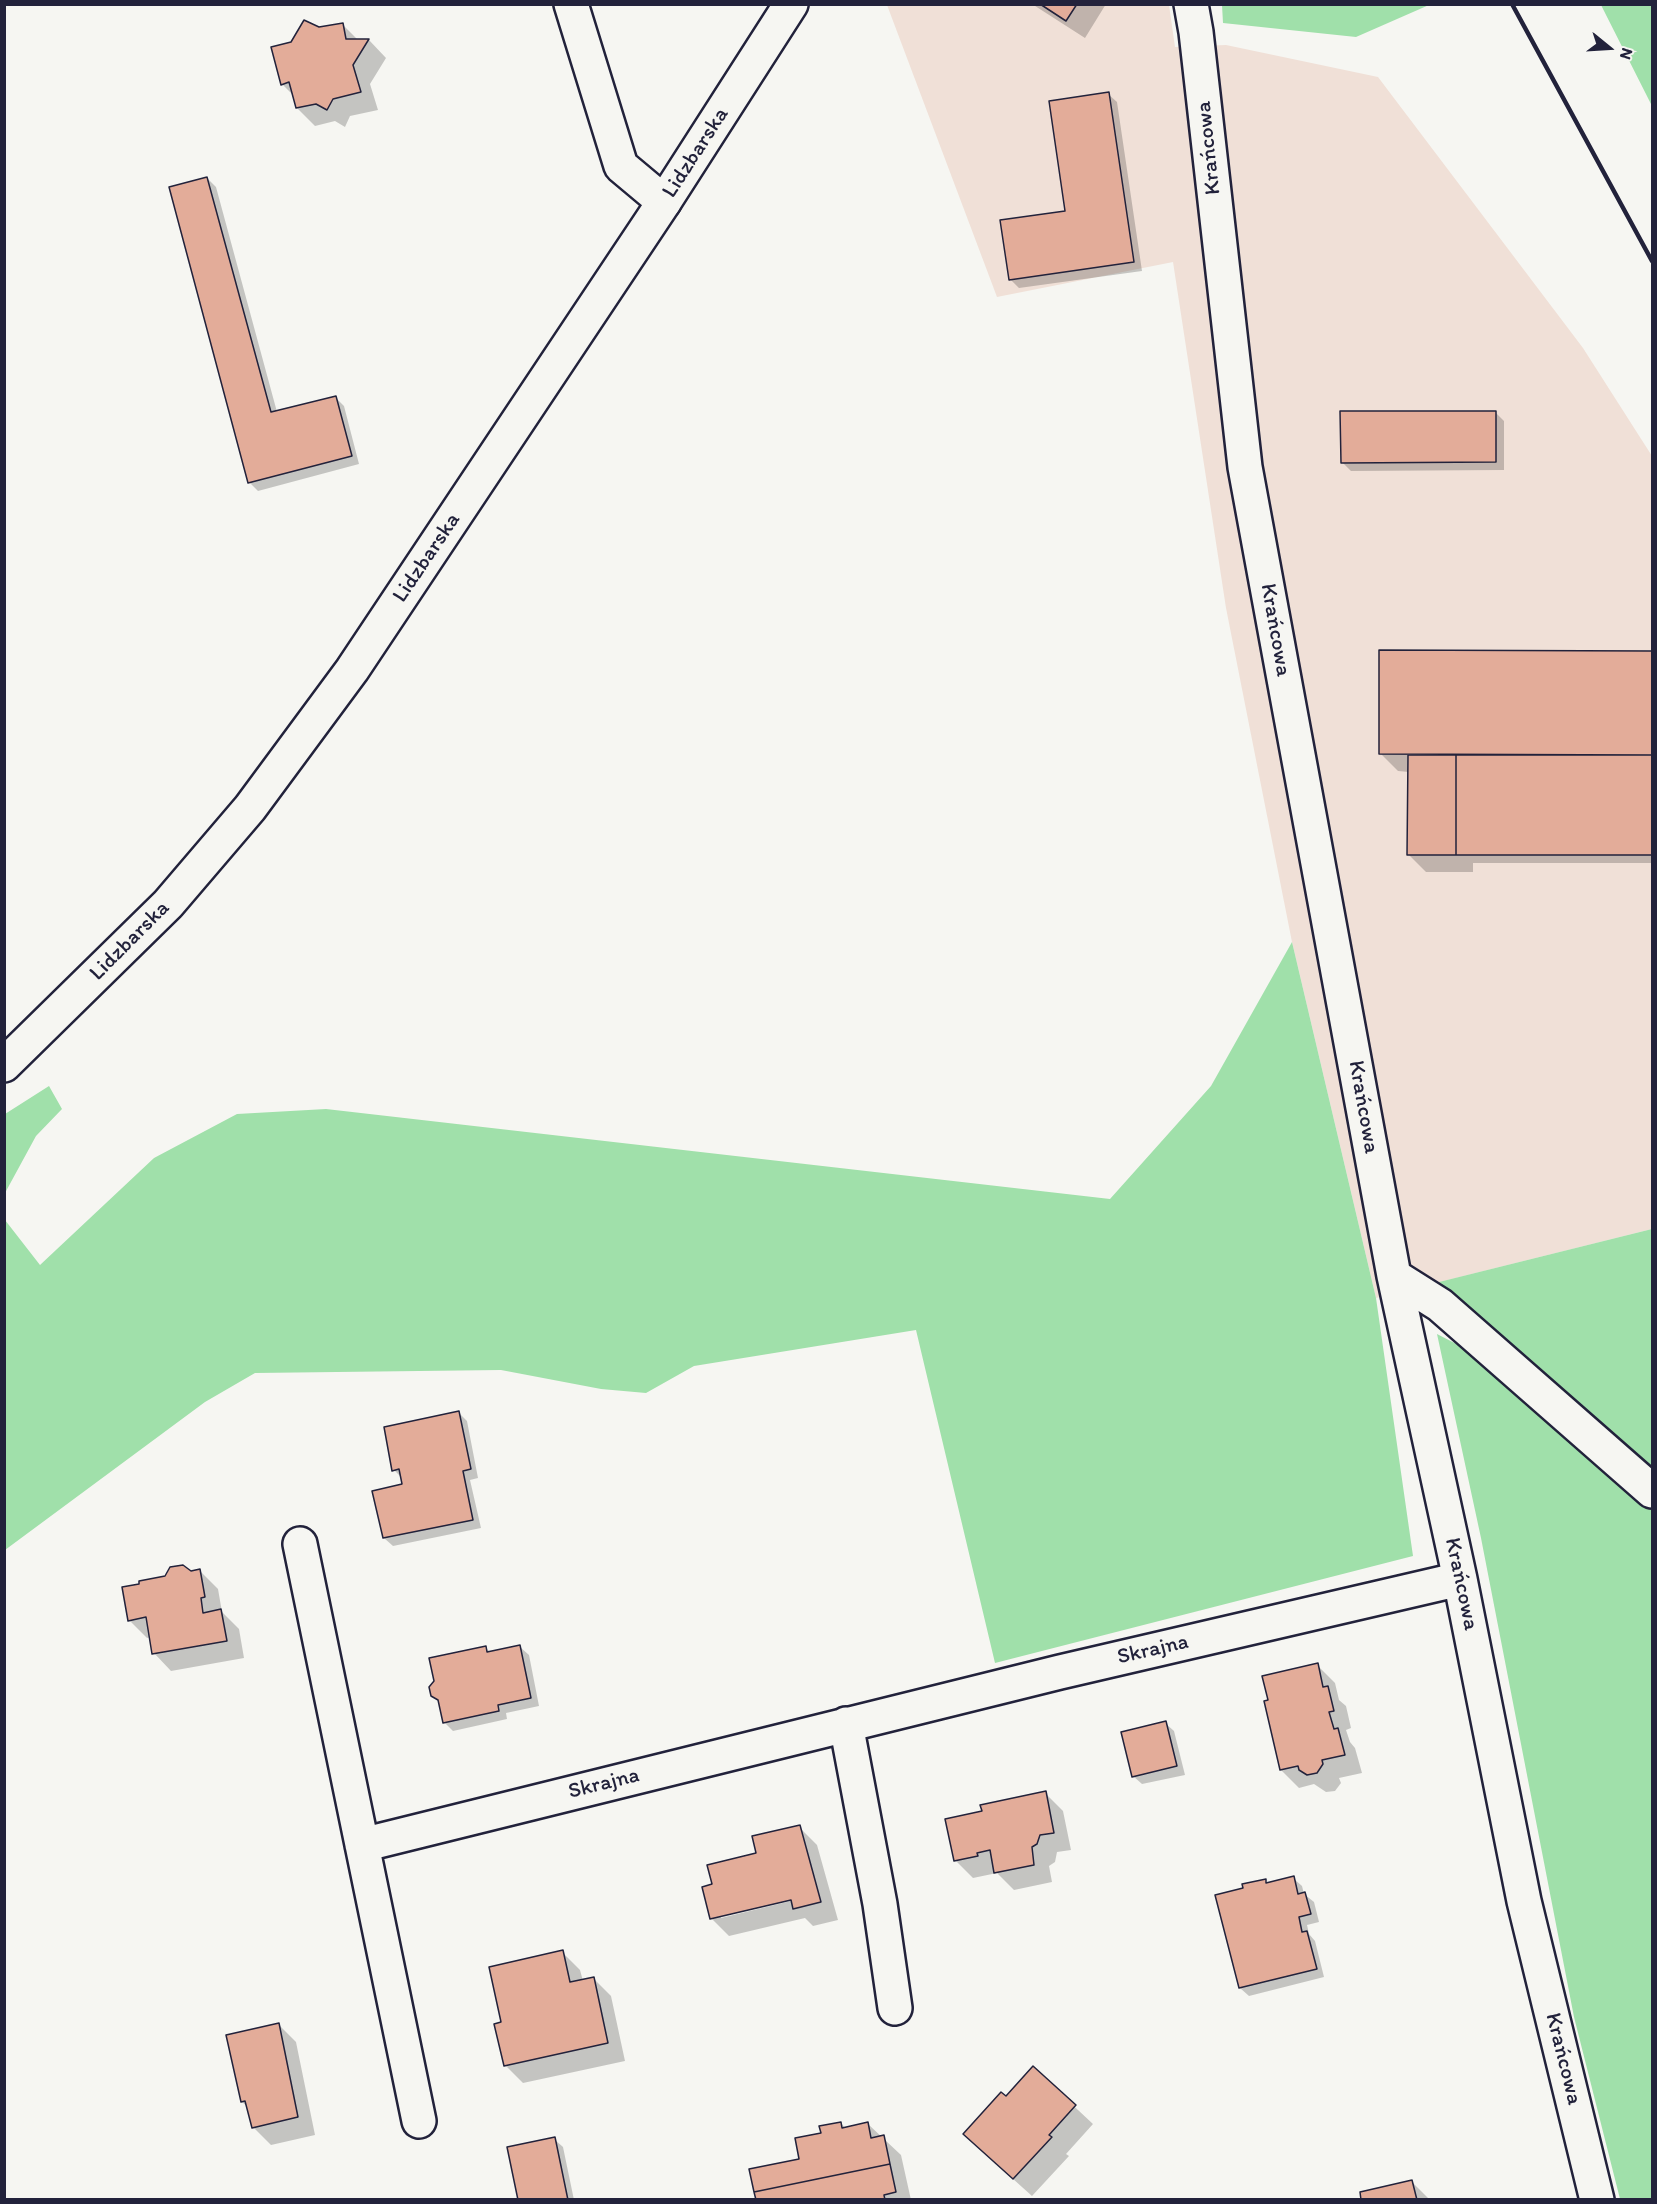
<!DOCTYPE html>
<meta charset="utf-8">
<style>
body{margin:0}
#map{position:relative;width:1657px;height:2204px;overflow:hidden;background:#f6f6f2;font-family:Itim,sans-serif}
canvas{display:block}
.frame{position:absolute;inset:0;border:6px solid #22223b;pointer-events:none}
.north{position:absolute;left:1579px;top:18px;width:60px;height:60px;-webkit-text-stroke:4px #f6f6f2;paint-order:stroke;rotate:108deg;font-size:16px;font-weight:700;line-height:24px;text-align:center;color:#22223b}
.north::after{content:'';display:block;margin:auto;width:21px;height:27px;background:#22223b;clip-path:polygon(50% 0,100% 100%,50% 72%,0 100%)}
</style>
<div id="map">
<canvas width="1657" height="2204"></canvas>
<div class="frame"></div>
<div class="north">N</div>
</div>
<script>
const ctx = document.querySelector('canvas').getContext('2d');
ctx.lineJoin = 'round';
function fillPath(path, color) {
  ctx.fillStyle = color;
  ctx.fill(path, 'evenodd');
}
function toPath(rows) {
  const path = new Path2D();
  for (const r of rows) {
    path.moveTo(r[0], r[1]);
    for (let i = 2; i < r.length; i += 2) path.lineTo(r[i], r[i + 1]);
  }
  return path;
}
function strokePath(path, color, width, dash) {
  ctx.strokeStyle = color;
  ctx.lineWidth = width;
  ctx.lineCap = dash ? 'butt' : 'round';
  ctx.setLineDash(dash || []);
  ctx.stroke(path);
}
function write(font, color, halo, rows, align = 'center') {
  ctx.font = font + ' Itim,sans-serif';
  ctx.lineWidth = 4.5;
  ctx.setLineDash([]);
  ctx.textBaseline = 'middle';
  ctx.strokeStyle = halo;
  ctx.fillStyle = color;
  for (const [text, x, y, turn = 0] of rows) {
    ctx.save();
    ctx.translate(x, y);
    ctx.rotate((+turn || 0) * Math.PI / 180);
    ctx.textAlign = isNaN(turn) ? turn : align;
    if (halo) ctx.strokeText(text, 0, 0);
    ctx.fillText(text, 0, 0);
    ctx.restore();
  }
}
const built = toPath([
 [887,5,1169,5,1175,47,1226,45,1378,77,1583,348,1652,456,1652,1229,1376,1298,1292,942,1226,608,1173,262,997,297]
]);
const green = toPath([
 [1222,5,1222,4,1429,5,1356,37,1223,23],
 [1601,5,1652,5,1652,106],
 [1292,942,1376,1298,1413,1556,995,1663,916,1330,694,1366,646,1393,601,1389,501,1370,255,1373,205,1402,5,1550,5,1220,40,1265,154,1158,237,1114,326,1109,1110,1199,1211,1086],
 [49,1086,62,1109,36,1136,5,1193,5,1114],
 [1652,1229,1652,1467,1435,1283],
 [1437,1334,1470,1351,1652,1510,1652,2199,1620,2199,1574,2017,1481,1538]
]);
const shadow = toPath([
 [1032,4,1106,4,1085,38],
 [342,24,358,40,369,40,386,58,370,84,378,110,350,116,345,127,335,121,315,126,297,108,294,96,282,84,292,44,319,29],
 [1108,94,1117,102,1142,271,1019,288,1010,279,1067,212],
 [207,178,216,187,277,412,335,397,344,406,359,464,258,491,250,483,170,188],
 [1495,412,1504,421,1504,470,1351,471,1342,462],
 [1381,651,1652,652,1652,863,1473,863,1473,872,1426,872,1408,854,1409,772,1398,771,1381,754],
 [458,1412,467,1421,478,1478,470,1480,481,1528,393,1546,384,1538,404,1485,402,1478,394,1470],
 [200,1571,218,1589,222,1612,239,1629,244,1658,171,1671,154,1653,151,1637,147,1638,129,1620],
 [520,1647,529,1655,539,1706,506,1713,507,1719,453,1731,444,1722,440,1703,432,1695,486,1648,491,1653],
 [1317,1665,1335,1683,1339,1700,1346,1706,1351,1728,1346,1730,1350,1742,1355,1748,1362,1773,1339,1778,1341,1783,1335,1791,1326,1792,1314,1784,1299,1788,1281,1770,1265,1702],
 [1165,1723,1174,1731,1185,1775,1142,1784,1133,1776],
 [1045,1793,1063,1811,1071,1850,1057,1852,1055,1862,1049,1866,1052,1882,1014,1890,997,1873,973,1878,955,1860,984,1812],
 [799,1827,817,1845,838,1920,813,1926,805,1918,729,1936,711,1918,714,1886],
 [798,1896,799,1899,721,1918,721,1915],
 [1293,1878,1302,1886,1304,1894,1314,1902,1319,1922,1307,1925,1309,1934,1315,1941,1324,1977,1249,1996,1240,1988,1245,1889,1265,1880,1268,1884],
 [562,1952,580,1970,583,1981,593,1978,611,1996,625,2061,523,2083,505,2065],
 [279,2025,296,2042,315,2135,271,2145,253,2127,249,2108,242,2102],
 [1033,2068,1093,2124,1066,2154,1069,2156,1032,2196,983,2152,1006,2098],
 [841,2123,846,2129,868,2124,901,2155,911,2200,757,2200,801,2160,823,2134],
 [554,2139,563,2147,574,2200,520,2200],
 [1412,2182,1430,2200,1363,2200]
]);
const building = toPath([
 [1040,4,1077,4,1066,21,1040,4],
 [304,20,319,27,343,23,346,39,369,39,353,65,361,92,333,99,327,110,316,104,296,108,289,82,281,85,271,47,291,42,304,20],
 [1109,92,1134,262,1009,280,1000,220,1065,211,1049,101,1109,92],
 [207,177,271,412,336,396,352,456,248,483,169,187,207,177],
 [1340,411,1496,411,1496,462,1341,463,1340,411],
 [1379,650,1652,651,1652,755,1379,754,1379,650],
 [1408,755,1456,755,1456,855,1407,855,1408,755],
 [1456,755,1652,755,1652,855,1456,855,1456,755],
 [459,1411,471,1469,463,1471,473,1520,383,1538,372,1491,402,1484,399,1469,392,1471,384,1427,459,1411],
 [183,1565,191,1571,200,1569,205,1597,201,1598,203,1613,221,1609,227,1641,152,1654,146,1617,128,1621,122,1587,139,1584,139,1581,165,1576,170,1567,183,1565],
 [520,1645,531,1698,498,1705,499,1711,443,1723,438,1700,431,1696,429,1687,434,1681,429,1658,486,1646,487,1652,520,1645],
 [1318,1663,1323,1687,1328,1686,1334,1711,1329,1712,1334,1729,1338,1728,1345,1755,1322,1760,1323,1764,1317,1773,1307,1775,1299,1770,1298,1766,1280,1770,1264,1701,1268,1700,1262,1676,1318,1663],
 [1166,1721,1177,1766,1132,1777,1121,1732,1166,1721],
 [1046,1791,1054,1833,1040,1835,1037,1844,1032,1847,1034,1865,994,1873,990,1850,977,1853,978,1856,954,1861,945,1819,982,1811,980,1805,1046,1791],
 [800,1825,821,1902,793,1909,791,1900,710,1919,702,1887,712,1884,707,1865,756,1853,752,1836,800,1825],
 [1294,1876,1298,1894,1305,1892,1311,1914,1299,1917,1302,1932,1307,1931,1317,1969,1239,1988,1215,1895,1243,1888,1242,1884,1266,1879,1266,1883,1294,1876],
 [563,1950,570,1982,594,1977,608,2043,504,2066,494,2024,501,2022,489,1967,563,1950],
 [279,2023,298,2117,252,2128,245,2101,241,2102,226,2035,279,2023],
 [1033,2066,1076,2105,1049,2135,1052,2137,1013,2179,963,2134,1001,2092,1006,2096,1033,2066],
 [841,2122,842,2128,868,2122,871,2138,884,2135,890,2164,754,2192,749,2169,799,2159,795,2138,821,2133,819,2126,841,2122],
 [555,2137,568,2200,518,2200,507,2147,555,2137],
 [890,2164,896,2192,884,2195,885,2200,756,2200,754,2192,890,2164],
 [1412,2180,1417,2200,1361,2200,1360,2192,1412,2180]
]);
const minor = toPath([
 [571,4,621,166,664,202],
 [1191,4,1196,32,1245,467,1394,1276,1460,1579,1524,1901,1597,2200],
 [1394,1276,1440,1305,1652,1491],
 [300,1544,419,2121],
 [846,1724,880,1904,895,2008],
 [362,1845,1060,1672,1460,1579]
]);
const secondary = toPath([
 [4,1065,168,904,250,808,352,670,664,202,791,4]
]);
const rail = toPath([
 [1512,4,1652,261]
]);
const streetNames = [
 ["Krańcowa",1209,148,-96],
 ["Lidzbarska",696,153,-57],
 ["Lidzbarska",427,558,-56],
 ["Krańcowa",1275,630,80],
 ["Lidzbarska",130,941,-45],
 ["Krańcowa",1363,1107,80],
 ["Krańcowa",1461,1584,78],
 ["Skrajna",1153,1650,-13],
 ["Skrajna",604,1784,-14],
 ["Krańcowa",1563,2059,76]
];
fillPath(built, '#f0e0d7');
fillPath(green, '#a0e0aa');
fillPath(shadow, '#0003');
fillPath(building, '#e3ac99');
strokePath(building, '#22223b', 1.5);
strokePath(minor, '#22223b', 38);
strokePath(secondary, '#22223b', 38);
strokePath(minor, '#f6f6f2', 33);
strokePath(secondary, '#f6f6f2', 33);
strokePath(rail, '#22223b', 4.5);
write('22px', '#22223b', '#f6f6f2', streetNames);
</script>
